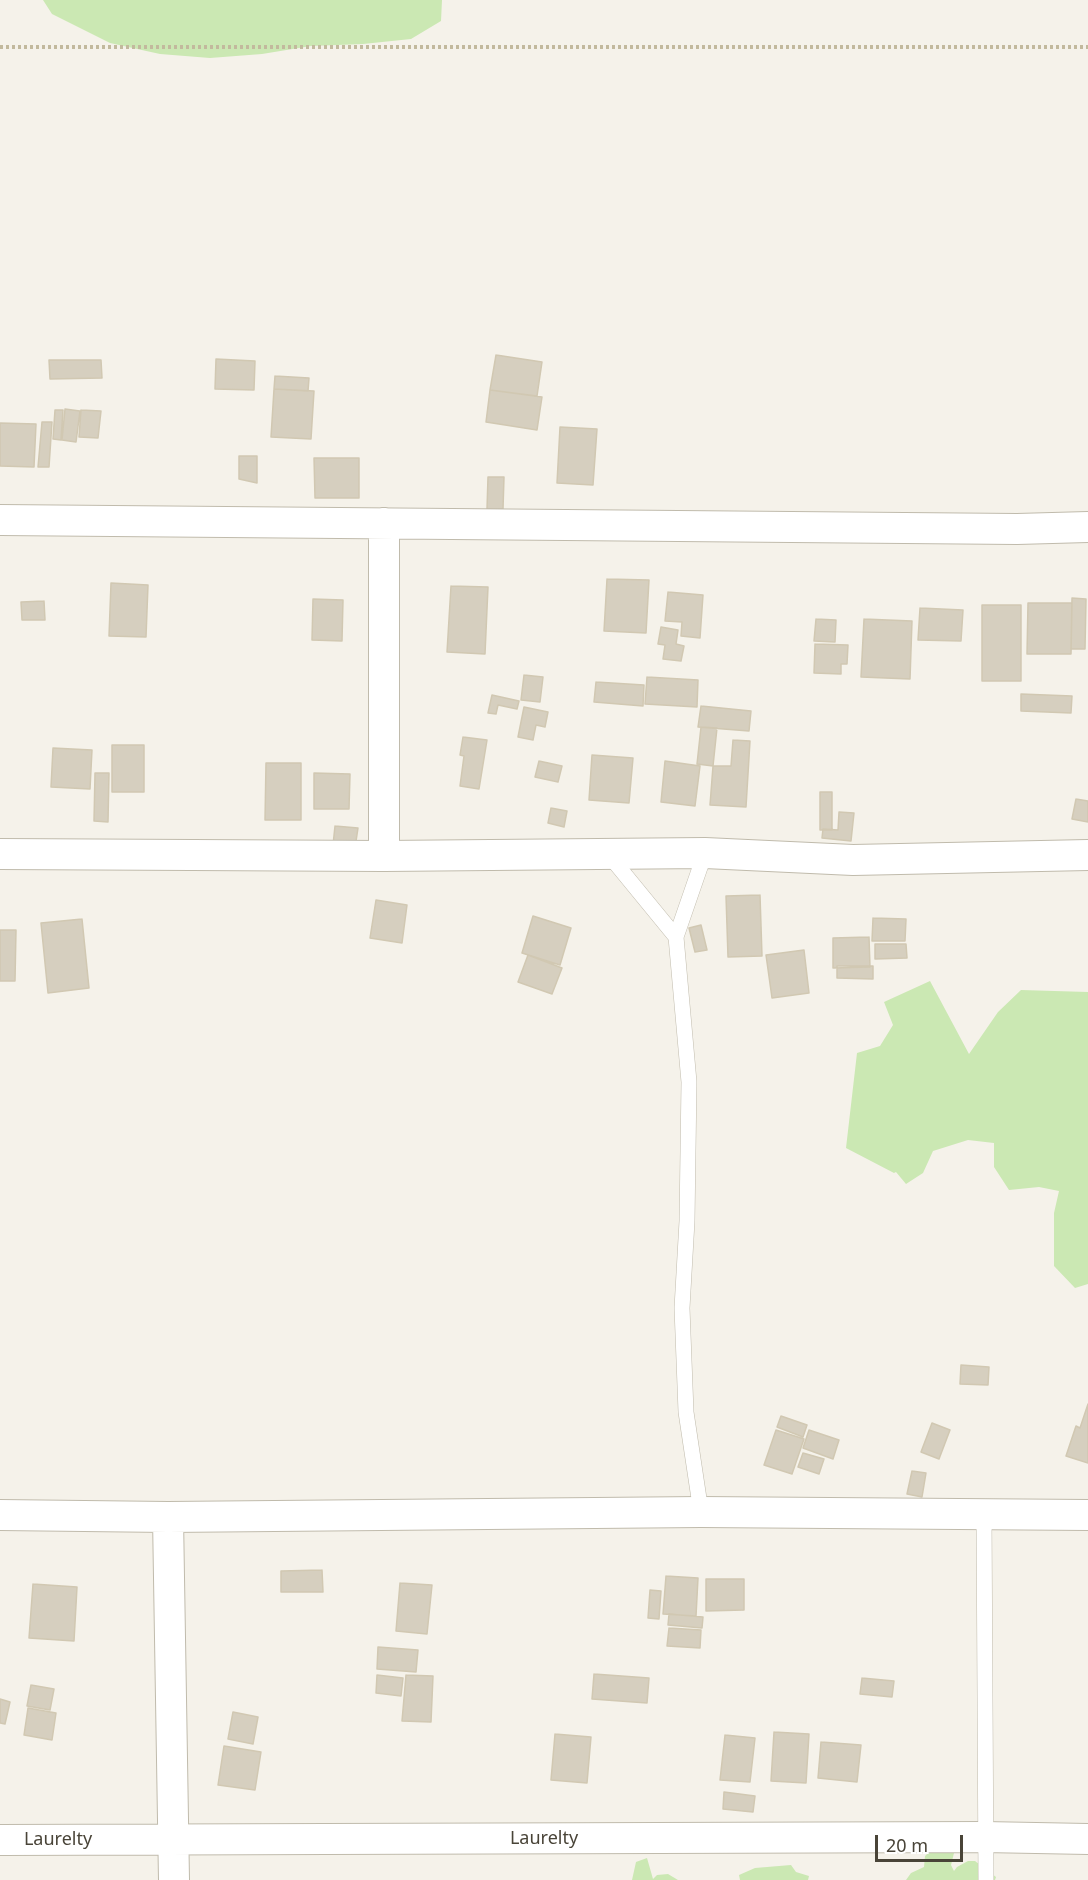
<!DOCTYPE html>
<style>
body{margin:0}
#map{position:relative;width:1088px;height:1880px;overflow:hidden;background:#f5f2ea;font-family:"Noto Sans",sans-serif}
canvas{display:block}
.scale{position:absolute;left:875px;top:1835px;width:88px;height:27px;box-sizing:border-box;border:3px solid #494438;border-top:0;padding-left:8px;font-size:18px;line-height:21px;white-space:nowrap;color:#494438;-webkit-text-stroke:4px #fff;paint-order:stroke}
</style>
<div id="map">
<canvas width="1088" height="1880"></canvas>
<div class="scale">20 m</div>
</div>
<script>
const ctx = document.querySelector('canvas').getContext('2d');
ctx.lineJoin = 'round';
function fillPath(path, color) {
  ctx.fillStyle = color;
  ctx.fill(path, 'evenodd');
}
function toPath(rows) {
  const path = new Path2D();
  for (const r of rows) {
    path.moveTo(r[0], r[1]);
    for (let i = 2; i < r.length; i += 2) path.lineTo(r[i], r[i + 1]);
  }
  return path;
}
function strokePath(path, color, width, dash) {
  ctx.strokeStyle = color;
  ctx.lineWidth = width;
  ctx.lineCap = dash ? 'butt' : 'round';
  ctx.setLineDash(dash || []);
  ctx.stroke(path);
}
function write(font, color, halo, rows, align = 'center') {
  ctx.font = font + ' "Noto Sans",sans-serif';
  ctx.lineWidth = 4.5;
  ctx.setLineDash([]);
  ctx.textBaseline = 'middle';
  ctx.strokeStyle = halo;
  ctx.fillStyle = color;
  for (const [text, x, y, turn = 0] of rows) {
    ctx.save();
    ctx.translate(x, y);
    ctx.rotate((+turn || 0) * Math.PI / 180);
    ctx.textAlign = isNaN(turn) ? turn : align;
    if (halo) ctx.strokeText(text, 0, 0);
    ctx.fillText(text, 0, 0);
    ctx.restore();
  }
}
const green = toPath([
 [43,0,442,0,441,21,411,39,363,44,311,46,262,54,210,58,160,54,110,43,52,14],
 [930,981,969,1054,998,1012,1021,990,1088,992,1088,1284,1075,1288,1054,1266,1054,1213,1059,1191,1039,1187,1009,1190,994,1167,994,1143,968,1140,933,1151,923,1173,906,1184,896,1172,894,1173,846,1148,857,1053,880,1046,893,1025,884,1002],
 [937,1844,945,1844,954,1853,951,1865,954,1871,957,1867,968,1861,975,1861,996,1877,995,1880,906,1880,911,1873,924,1867,925,1856],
 [647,1858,653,1879,657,1875,668,1874,678,1880,632,1880,636,1862],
 [791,1865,796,1872,809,1876,808,1880,740,1880,739,1875,755,1868]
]);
const building = toPath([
 [496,355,542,362,537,396,490,390,496,355],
 [216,359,255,361,254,390,215,389,216,359],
 [49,360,101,360,102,378,50,379,49,360],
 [275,376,309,378,308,391,274,389,275,376],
 [274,389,314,391,311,439,271,437,274,389],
 [490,390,542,397,537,430,486,422,490,390],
 [65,409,80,411,76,442,62,440,65,409],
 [55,410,63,410,61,440,53,439,55,410],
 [81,410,101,411,98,438,79,437,81,410],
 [42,422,52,422,49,467,38,467,42,422],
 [0,423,36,424,34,467,0,466,0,423],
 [560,427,597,429,593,485,557,483,560,427],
 [239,456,257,456,257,483,239,479,239,456],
 [314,458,359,458,359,498,315,498,314,458],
 [488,477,504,477,503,509,487,509,488,477],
 [607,579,649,580,646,633,604,631,607,579],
 [111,583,148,585,146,637,109,636,111,583],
 [451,586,488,587,485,654,447,652,451,586],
 [668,592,703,595,700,638,681,636,682,622,665,621,668,592],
 [1072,598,1086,599,1085,649,1071,649,1072,598],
 [313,599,343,600,342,641,312,640,313,599],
 [44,601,45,620,22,620,21,602,44,601],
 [1028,603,1072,603,1071,654,1027,654,1028,603],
 [982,605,1021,605,1021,681,982,681,982,605],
 [920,608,963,610,961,641,918,640,920,608],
 [816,619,836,620,835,642,814,641,816,619],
 [864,619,912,621,910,679,861,677,864,619],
 [661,627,678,630,676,644,684,646,681,661,663,659,665,645,658,644,661,627],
 [815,644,848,645,847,664,841,664,841,674,814,673,815,644],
 [524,675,543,677,540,702,521,700,524,675],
 [647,677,698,680,697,707,645,704,647,677],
 [596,682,644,685,643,706,594,702,596,682],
 [1021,694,1072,696,1071,713,1021,711,1021,694],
 [492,695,519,701,517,709,498,705,496,714,488,713,492,695],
 [701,706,751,711,749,731,698,727,701,706],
 [524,707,548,712,545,727,536,725,533,740,518,737,524,707],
 [701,727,717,728,713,766,697,764,701,727],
 [463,737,487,740,479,789,460,786,464,756,460,755,463,737],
 [733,740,750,741,746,807,710,805,713,766,731,766,733,740],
 [112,745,144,745,144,792,112,792,112,745],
 [53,748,92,750,90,789,51,787,53,748],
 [592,755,633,758,629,803,589,800,592,755],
 [539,761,562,766,558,782,535,777,539,761],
 [665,761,700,766,695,806,661,802,665,761],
 [266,763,301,763,301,820,265,820,266,763],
 [95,773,109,773,108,822,94,821,95,773],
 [314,773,350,774,349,809,314,809,314,773],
 [820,792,832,792,832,830,820,830,820,792],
 [1076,799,1088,801,1088,822,1072,819,1076,799],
 [551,808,567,811,564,827,548,823,551,808],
 [839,812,854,813,851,841,822,838,823,829,838,830,839,812],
 [335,826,358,828,355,848,333,845,335,826],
 [760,895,762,956,728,957,726,896,760,895],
 [376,900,407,905,402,943,370,938,376,900],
 [533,916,571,928,560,965,522,953,533,916],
 [873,918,906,919,905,941,872,941,873,918],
 [82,919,89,988,48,993,41,923,82,919],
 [701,925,707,950,695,952,689,928,701,925],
 [0,930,16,930,15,981,0,981,0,930],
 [869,937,870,967,833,968,833,938,869,937],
 [875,944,906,944,907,958,875,959,875,944],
 [804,950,809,993,772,998,766,955,804,950],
 [528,955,562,968,552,994,518,982,528,955],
 [837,966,873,966,873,979,837,978,837,966],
 [961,1365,989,1367,988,1385,960,1384,961,1365],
 [1088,1404,1088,1463,1066,1456,1076,1426,1080,1428,1088,1404],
 [781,1416,807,1425,803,1437,777,1427,781,1416],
 [932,1423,950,1430,939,1459,921,1452,932,1423],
 [776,1430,804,1439,792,1474,764,1465,776,1430],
 [809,1430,839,1440,833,1459,803,1448,809,1430],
 [803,1453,824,1459,819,1474,798,1467,803,1453],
 [912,1471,926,1473,922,1497,907,1494,912,1471],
 [322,1570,323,1592,281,1592,281,1571,322,1570],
 [666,1576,698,1578,696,1616,663,1614,666,1576],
 [706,1579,744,1579,744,1610,706,1611,706,1579],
 [400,1583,432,1585,427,1634,396,1631,400,1583],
 [33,1584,77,1587,74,1641,29,1638,33,1584],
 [650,1590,661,1591,659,1619,648,1618,650,1590],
 [669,1614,703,1617,702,1628,668,1625,669,1614],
 [669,1628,701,1630,700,1648,667,1646,669,1628],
 [378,1647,418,1650,416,1672,377,1669,378,1647],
 [594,1674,649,1678,647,1703,592,1699,594,1674],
 [377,1675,403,1678,401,1696,376,1693,377,1675],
 [406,1675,433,1676,431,1722,402,1721,406,1675],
 [862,1678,894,1681,892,1697,860,1694,862,1678],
 [31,1685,54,1689,50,1710,27,1706,31,1685],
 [0,1699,10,1702,5,1724,0,1723,0,1699],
 [28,1708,56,1713,52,1740,24,1735,28,1708],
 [233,1712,258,1717,253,1744,228,1739,233,1712],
 [774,1732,809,1734,806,1783,771,1781,774,1732],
 [555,1734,591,1737,587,1783,551,1780,555,1734],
 [725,1735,755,1738,750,1782,720,1780,725,1735],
 [821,1742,861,1745,857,1782,818,1778,821,1742],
 [224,1746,261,1752,255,1790,218,1785,224,1746],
 [724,1792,755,1796,753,1812,723,1809,724,1792]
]);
const path = toPath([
 [0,47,1088,47]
]);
const lane = toPath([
 [608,854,676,937],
 [701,1512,686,1412,682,1308,687,1221,689,1082,676,937,705,853],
 [984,1513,986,1880]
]);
const street = toPath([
 [0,520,1017,529,1088,527],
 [0,854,384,856,705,853,853,860,1088,855],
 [384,856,384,523],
 [0,1515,168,1517,701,1512,1088,1515],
 [168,1517,174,1880],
 [0,1840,984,1837,1088,1839]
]);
const streetNames = [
 ["Laurelty",544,1839],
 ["Laurelty",58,1840]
];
fillPath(green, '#cbe8b3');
fillPath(building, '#d6cfbf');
strokePath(building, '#d1c8b2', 1.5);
strokePath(lane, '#c0bbac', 16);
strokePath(street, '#c0bbac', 32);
strokePath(path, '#c2b99d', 4, [3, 3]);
strokePath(lane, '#fff', 15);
strokePath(street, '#fff', 30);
write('18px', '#494438', '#fff', streetNames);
</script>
